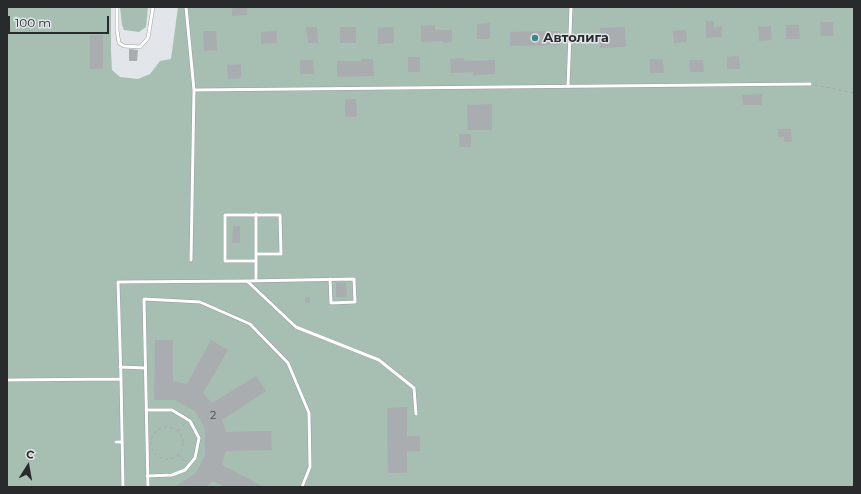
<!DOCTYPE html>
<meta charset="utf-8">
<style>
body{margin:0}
#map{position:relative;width:861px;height:494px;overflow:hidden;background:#e2e6ea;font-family:Montserrat,sans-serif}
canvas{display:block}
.frame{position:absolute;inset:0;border:8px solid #282a2b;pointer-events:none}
.north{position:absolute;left:8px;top:446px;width:40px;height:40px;-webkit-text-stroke:3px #e2e6ea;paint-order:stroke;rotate:11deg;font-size:11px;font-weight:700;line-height:16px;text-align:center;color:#282a2b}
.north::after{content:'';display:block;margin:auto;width:14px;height:18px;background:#282a2b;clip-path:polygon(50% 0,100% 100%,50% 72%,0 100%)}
.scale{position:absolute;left:8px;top:16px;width:101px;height:18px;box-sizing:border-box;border:2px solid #282a2b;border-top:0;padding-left:5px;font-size:12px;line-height:14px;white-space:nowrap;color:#282a2b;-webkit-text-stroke:3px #e2e6ea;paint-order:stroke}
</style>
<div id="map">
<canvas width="861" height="494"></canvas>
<div class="frame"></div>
<div class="north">С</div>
<div class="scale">100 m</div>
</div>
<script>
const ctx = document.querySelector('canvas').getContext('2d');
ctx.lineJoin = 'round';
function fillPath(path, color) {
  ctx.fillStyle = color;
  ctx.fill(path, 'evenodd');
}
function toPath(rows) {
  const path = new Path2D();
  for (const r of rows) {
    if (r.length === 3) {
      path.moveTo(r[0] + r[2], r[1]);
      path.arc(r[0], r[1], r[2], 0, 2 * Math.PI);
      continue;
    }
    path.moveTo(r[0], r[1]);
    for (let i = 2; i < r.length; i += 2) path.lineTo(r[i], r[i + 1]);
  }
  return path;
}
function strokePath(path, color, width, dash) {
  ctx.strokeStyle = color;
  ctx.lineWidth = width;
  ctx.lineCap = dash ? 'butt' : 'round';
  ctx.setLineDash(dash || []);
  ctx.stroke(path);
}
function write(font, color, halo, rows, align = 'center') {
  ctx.font = font + ' Montserrat,sans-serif';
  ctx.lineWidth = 3;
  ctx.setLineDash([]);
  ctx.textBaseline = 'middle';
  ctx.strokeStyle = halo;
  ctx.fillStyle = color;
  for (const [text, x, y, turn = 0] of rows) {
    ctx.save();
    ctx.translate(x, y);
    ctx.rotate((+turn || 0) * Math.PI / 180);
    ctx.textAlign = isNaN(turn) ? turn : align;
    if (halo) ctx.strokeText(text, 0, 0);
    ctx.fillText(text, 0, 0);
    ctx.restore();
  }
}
const green = toPath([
 [7,7,111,7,111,52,112,70,120,77,138,79,150,74,160,61,171,59,178,7,854,7,854,487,7,487],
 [120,7,148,7,146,27,139,32,124,30,122,25]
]);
const building = toPath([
 [232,7,247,7,247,15,232,16],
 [706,21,714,21,714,27,722,26,722,37,706,38],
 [820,22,833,22,834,36,821,36],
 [490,23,490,39,477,39,477,24],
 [435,25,435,30,452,30,452,42,443,43,443,41,421,42,421,26],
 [786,25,799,25,800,39,786,39],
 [771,26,772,40,759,41,758,27],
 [306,27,317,27,318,43,308,43],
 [340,27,356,27,356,43,340,43],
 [394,27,394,43,378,44,378,28],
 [625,27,626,47,600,48,600,28],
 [686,30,687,42,674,43,673,31],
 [203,31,216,31,217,50,204,51],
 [277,31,277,43,261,44,261,32],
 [559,31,560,45,510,46,510,32],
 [90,35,103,35,103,69,90,69],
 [129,49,138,50,137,61,129,61],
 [739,56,740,69,727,69,727,57],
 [408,57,420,57,420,72,408,72],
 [464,58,464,61,495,60,495,74,473,75,473,72,451,73,450,59],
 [361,59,373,59,374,76,337,77,337,61,361,61],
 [650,59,663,59,664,73,650,73],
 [300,60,313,60,314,74,300,74],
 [689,60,703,60,704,72,690,72],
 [241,64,241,78,228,79,227,65],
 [762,94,762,105,743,105,742,95],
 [345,99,356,99,357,117,345,117],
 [492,104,492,130,468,130,467,105],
 [778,129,791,129,792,142,784,142,784,137,778,137],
 [459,134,471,134,471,147,459,147],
 [233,226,240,226,240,243,232,243],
 [336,283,346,283,347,297,336,297],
 [305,297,310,297,310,303,305,303],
 [155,340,173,340,173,381,187,384,211,340,228,350,203,393,212,403,256,376,266,391,222,420,226,432,271,431,272,450,226,451,222,465,264,487,225,487,213,481,206,487,174,487,196,473,205,455,205,429,195,411,175,400,154,400],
 [407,407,407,436,420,436,420,451,407,452,407,473,388,473,387,408]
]);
const path = toPath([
 [815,85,854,93],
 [167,443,16],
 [178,431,185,423],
 [178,455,185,461]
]);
const lane = toPath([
 [117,7,117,30,119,43,124,46,140,47,148,38,153,7],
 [186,7,194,90,191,260],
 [568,86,571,7],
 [194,90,810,84],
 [256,214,256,281],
 [256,254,281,254,280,215,225,215,225,261,256,261],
 [247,281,296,327,379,360,414,388,416,414],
 [120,367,145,368],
 [121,379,123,487],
 [7,380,121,379,118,282,247,281,354,279,355,302,331,303,330,279],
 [146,410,172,410,190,421,199,438,195,458,185,470,172,475,147,476],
 [116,442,122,442],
 [148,487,144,299,200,302,250,324,288,363,309,413,310,467,302,487]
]);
const markers = [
 [535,38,4,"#3c8589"]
];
const numberNames = [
 ["2",213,416]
];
const poiNames = [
 ["Автолига",543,38]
];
fillPath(green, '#a7beb2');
fillPath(building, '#a9adb0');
strokePath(lane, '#999da0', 4);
strokePath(path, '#a6a9ac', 1, [3, 3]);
strokePath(lane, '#fff', 3);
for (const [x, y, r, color] of markers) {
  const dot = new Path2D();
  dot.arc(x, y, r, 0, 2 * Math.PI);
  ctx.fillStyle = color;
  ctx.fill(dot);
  strokePath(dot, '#e2e6ea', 1.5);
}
write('11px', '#484b4c', null, numberNames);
write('bold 13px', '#282a2b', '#e2e6ea', poiNames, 'left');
</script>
